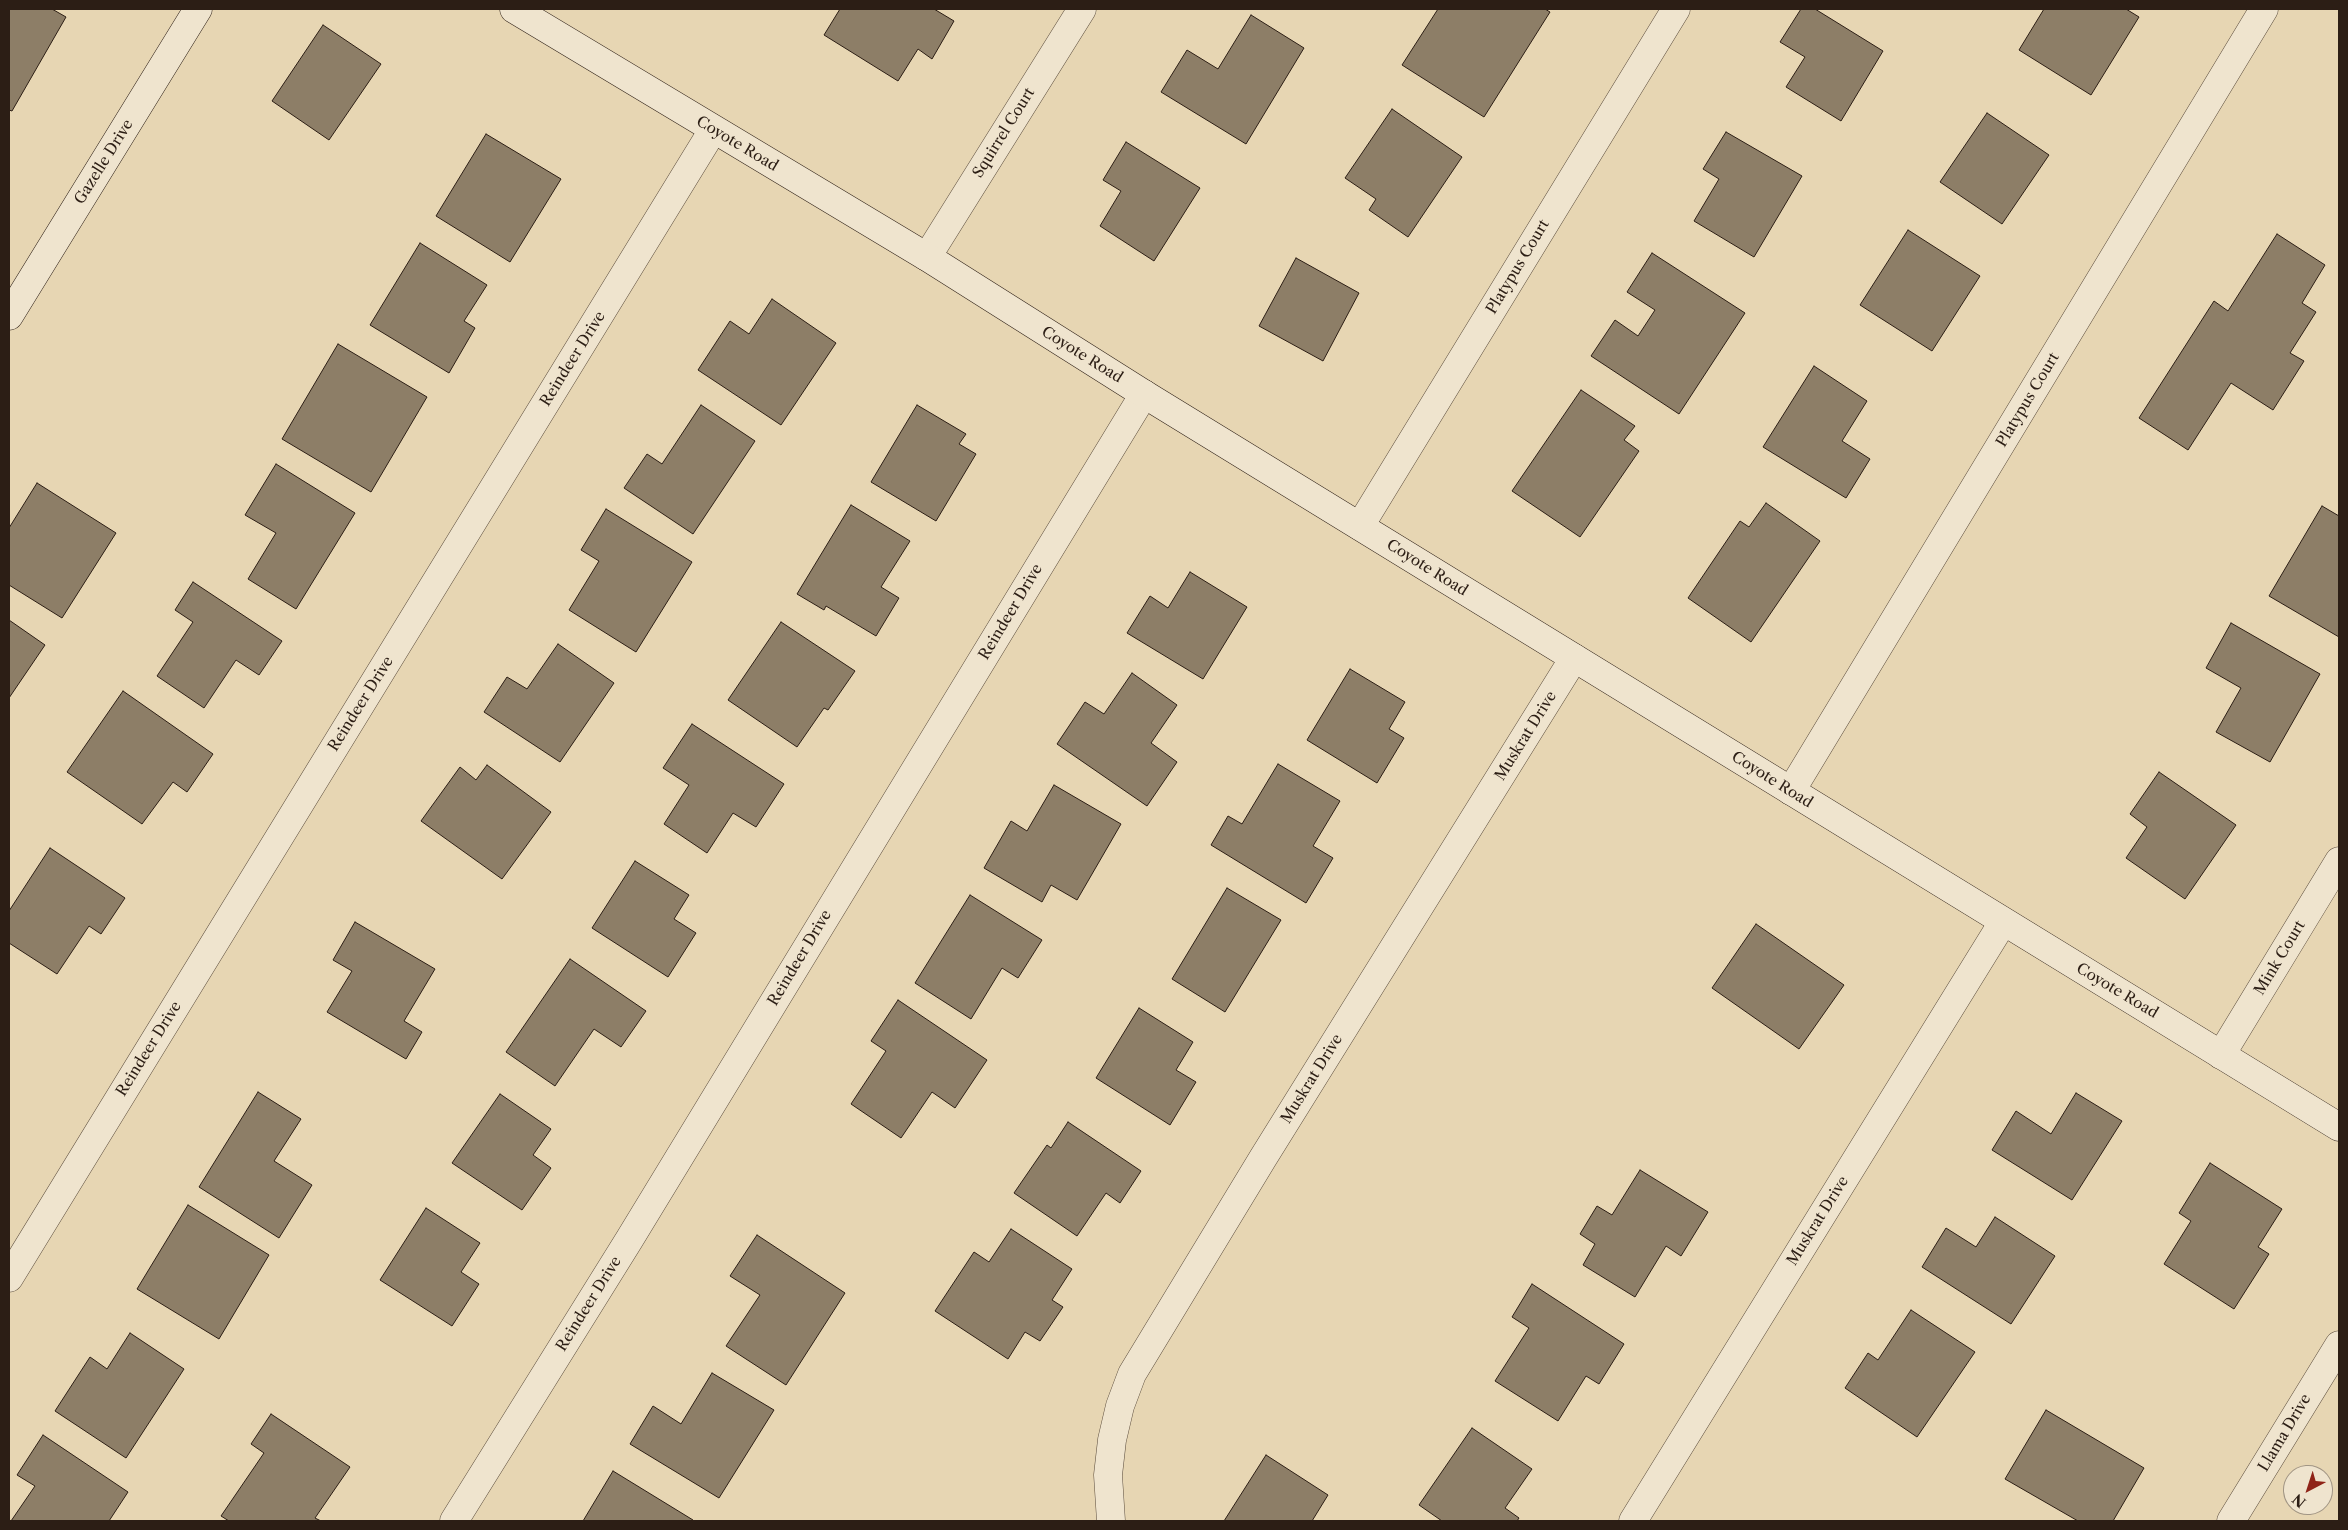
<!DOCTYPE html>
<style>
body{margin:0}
#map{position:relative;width:2348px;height:1530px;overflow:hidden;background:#e7d6b3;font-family:"Libre Caslon Text",serif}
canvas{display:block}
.frame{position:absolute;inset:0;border:10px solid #2c1e15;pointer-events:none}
.north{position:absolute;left:2283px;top:1465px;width:50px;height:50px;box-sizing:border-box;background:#efe4ce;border:1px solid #a19584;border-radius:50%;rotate:220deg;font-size:14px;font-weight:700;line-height:20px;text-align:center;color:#2c1e15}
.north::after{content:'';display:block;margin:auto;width:18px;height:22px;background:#8f2418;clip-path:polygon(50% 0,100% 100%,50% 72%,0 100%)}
</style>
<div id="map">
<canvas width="2348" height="1530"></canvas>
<div class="frame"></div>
<div class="north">N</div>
</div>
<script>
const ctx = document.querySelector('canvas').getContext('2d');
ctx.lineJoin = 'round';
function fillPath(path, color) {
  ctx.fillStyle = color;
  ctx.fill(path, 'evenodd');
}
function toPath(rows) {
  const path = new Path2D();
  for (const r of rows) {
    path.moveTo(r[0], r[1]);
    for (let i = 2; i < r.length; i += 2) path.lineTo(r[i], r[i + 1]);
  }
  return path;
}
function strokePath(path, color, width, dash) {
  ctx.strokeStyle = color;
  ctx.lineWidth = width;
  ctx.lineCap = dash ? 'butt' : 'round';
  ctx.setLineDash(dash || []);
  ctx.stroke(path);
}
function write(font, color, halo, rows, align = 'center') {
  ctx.font = font + ' "Libre Caslon Text",serif';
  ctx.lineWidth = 4;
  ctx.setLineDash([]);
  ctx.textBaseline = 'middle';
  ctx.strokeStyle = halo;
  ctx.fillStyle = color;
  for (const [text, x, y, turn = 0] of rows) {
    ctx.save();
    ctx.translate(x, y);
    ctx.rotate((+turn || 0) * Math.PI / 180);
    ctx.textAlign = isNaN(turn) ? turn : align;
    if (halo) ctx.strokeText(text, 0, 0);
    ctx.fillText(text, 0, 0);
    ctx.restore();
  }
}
const building = toPath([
 [9,9,52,9,66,17,12,111,9,110,9,9],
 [840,9,934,9,954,21,932,59,918,49,898,81,824,35,840,9],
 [1438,9,1545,9,1550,12,1484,117,1402,65,1438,9],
 [1801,9,1815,9,1883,51,1841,121,1786,87,1805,57,1780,42,1801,9],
 [2044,9,2126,9,2139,17,2091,95,2019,50,2044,9],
 [1251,15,1304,48,1246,144,1161,92,1187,50,1218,69,1251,15],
 [323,25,381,64,329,140,272,101,323,25],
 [1392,109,1462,157,1408,237,1369,210,1376,199,1345,178,1392,109],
 [1987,113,2049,155,2002,224,1940,182,1987,113],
 [1726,132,1802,176,1754,257,1694,221,1719,179,1703,169,1726,132],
 [486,134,561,179,510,262,436,216,486,134],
 [1126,142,1200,188,1154,261,1100,226,1121,191,1103,180,1126,142],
 [1908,230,1980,276,1932,351,1860,305,1908,230],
 [2277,234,2325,265,2302,303,2316,312,2290,353,2304,361,2273,410,2231,383,2188,450,2139,418,2214,301,2228,311,2277,234],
 [420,243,487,285,464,321,475,328,449,373,370,325,420,243],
 [1652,253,1745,313,1679,414,1591,356,1615,320,1638,336,1655,310,1627,292,1652,253],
 [1296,258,1359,293,1323,361,1259,326,1296,258],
 [772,299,836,343,781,425,698,370,730,321,749,334,772,299],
 [338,344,427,397,371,492,282,439,338,344],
 [1814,366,1867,401,1842,441,1870,459,1846,498,1763,447,1814,366],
 [1581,390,1635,426,1624,440,1639,451,1580,537,1512,491,1581,390],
 [701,405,755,441,693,534,624,488,647,454,662,464,701,405],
 [917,405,966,434,959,444,976,454,936,521,871,482,917,405],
 [276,464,355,513,296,609,248,579,276,533,245,515,276,464],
 [37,483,116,533,62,618,9,585,9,528,37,483],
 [1766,503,1820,541,1751,642,1688,598,1740,521,1749,527,1766,503],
 [851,505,910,541,881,587,899,598,876,636,826,606,824,610,797,594,851,505],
 [2322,506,2339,516,2339,637,2269,596,2322,506],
 [606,509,692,562,636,652,569,610,599,561,581,550,606,509],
 [1190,572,1247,607,1203,679,1127,633,1150,596,1168,608,1190,572],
 [193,582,282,641,259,675,236,660,204,708,157,676,193,622,175,610,193,582],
 [9,620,45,645,9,698,9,620],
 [781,622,855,671,828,710,824,708,797,747,728,700,781,622],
 [2231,623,2320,674,2270,762,2216,732,2241,688,2206,668,2231,623],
 [558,644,614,683,560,762,484,712,507,677,527,689,558,644],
 [1350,669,1405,702,1389,729,1404,738,1377,783,1307,740,1350,669],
 [1132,673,1177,705,1151,743,1177,762,1147,806,1057,744,1085,702,1104,714,1132,673],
 [123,691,213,754,187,792,173,782,142,824,67,772,123,691],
 [692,724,784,784,756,827,733,813,707,853,664,824,689,785,663,768,692,724],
 [1278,764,1340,801,1313,846,1333,858,1306,903,1211,845,1228,816,1242,824,1278,764],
 [487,765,551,812,502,879,421,821,460,767,476,780,487,765],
 [2159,772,2236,825,2185,899,2126,858,2147,827,2130,814,2159,772],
 [1054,785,1121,824,1077,900,1051,885,1042,902,984,868,1011,821,1027,831,1054,785],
 [50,848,125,898,101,934,89,926,57,974,9,943,9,911,50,848],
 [635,861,689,895,674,919,696,933,668,977,592,928,635,861],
 [1227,888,1281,920,1225,1012,1172,979,1227,888],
 [970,895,1042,940,1018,978,1002,968,971,1019,915,983,970,895],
 [355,922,435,969,404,1021,422,1032,406,1059,327,1012,352,971,333,960,355,922],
 [1756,924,1844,985,1799,1049,1712,988,1756,924],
 [570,959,646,1011,621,1047,594,1029,555,1086,506,1052,570,959],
 [898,1000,987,1060,955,1108,932,1092,901,1138,851,1104,886,1051,871,1041,898,1000],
 [1139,1008,1193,1042,1176,1070,1196,1082,1170,1125,1096,1078,1139,1008],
 [258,1092,301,1119,274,1161,312,1185,279,1238,199,1187,258,1092],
 [2076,1093,2122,1121,2072,1200,1992,1150,2016,1111,2051,1134,2076,1093],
 [500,1094,551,1129,533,1155,551,1168,522,1210,452,1163,500,1094],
 [1068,1122,1141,1171,1120,1203,1106,1193,1077,1236,1014,1193,1047,1145,1051,1148,1068,1122],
 [2210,1163,2282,1209,2258,1247,2269,1254,2234,1309,2164,1264,2191,1221,2179,1213,2210,1163],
 [1640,1170,1708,1212,1681,1256,1666,1246,1635,1297,1583,1265,1595,1244,1580,1234,1597,1206,1612,1215,1640,1170],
 [188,1205,269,1255,219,1339,137,1289,188,1205],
 [426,1208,480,1243,461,1272,479,1284,452,1326,380,1280,426,1208],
 [1995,1217,2055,1256,2011,1324,1922,1267,1946,1228,1976,1247,1995,1217],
 [1011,1229,1072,1269,1052,1300,1063,1307,1040,1341,1025,1332,1008,1359,935,1311,974,1252,989,1262,1011,1229],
 [757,1235,845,1293,786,1385,726,1346,760,1295,730,1276,757,1235],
 [1532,1284,1624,1344,1599,1384,1586,1376,1558,1421,1495,1381,1529,1328,1512,1317,1532,1284],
 [1911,1310,1975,1352,1917,1437,1845,1388,1868,1353,1878,1360,1911,1310],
 [130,1333,184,1369,126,1458,55,1411,90,1357,107,1369,130,1333],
 [712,1373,774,1410,719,1498,630,1444,653,1406,681,1424,712,1373],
 [2046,1410,2144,1468,2113,1521,2078,1521,2005,1479,2046,1410],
 [271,1414,350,1467,315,1518,321,1521,229,1521,221,1516,264,1453,251,1444,271,1414],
 [1472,1428,1532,1469,1505,1508,1519,1518,1517,1521,1442,1521,1419,1505,1472,1428],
 [43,1435,128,1492,109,1521,11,1521,35,1486,17,1475,43,1435],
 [1266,1455,1328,1495,1312,1521,1224,1521,1266,1455],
 [613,1471,693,1520,692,1521,583,1521,613,1471]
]);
const street = toPath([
 [927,257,1082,9],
 [1360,526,1676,9],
 [1791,791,2264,9],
 [2221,1055,2339,861],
 [9,1278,713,130],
 [454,1521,629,1240,1144,394],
 [1111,1521,1108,1475,1112,1440,1120,1406,1132,1374,1263,1158,1574,658],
 [1633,1521,2003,922],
 [2231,1521,2339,1345]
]);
const secondary = toPath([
 [514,9,927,257,1144,394,2339,1127],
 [9,316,198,9]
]);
const streetNames = [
 ["Squirrel Court",1004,133,-58],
 ["Coyote Road",737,144,31],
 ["Gazelle Drive",104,162,-58],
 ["Platypus Court",1518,267,-59],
 ["Coyote Road",1082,355,32],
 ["Reindeer Drive",573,359,-58],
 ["Platypus Court",2028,400,-59],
 ["Coyote Road",1427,568,32],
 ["Reindeer Drive",1011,612,-59],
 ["Reindeer Drive",361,704,-58],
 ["Muskrat Drive",1526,736,-58],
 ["Coyote Road",1772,780,32],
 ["Reindeer Drive",800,958,-59],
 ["Mink Court",2280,958,-59],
 ["Coyote Road",2117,991,31],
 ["Reindeer Drive",149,1049,-58],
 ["Muskrat Drive",1312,1079,-58],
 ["Muskrat Drive",1818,1221,-58],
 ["Reindeer Drive",589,1304,-58],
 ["Llama Drive",2285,1433,-59]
];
fillPath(building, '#8d7e67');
strokePath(building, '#2c1e15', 1);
strokePath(street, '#5b4c3c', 29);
strokePath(secondary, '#2c1e15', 29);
strokePath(street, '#efe4ce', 28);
strokePath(secondary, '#efe4ce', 28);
write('15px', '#2c1e15', '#efe4ce', streetNames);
</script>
